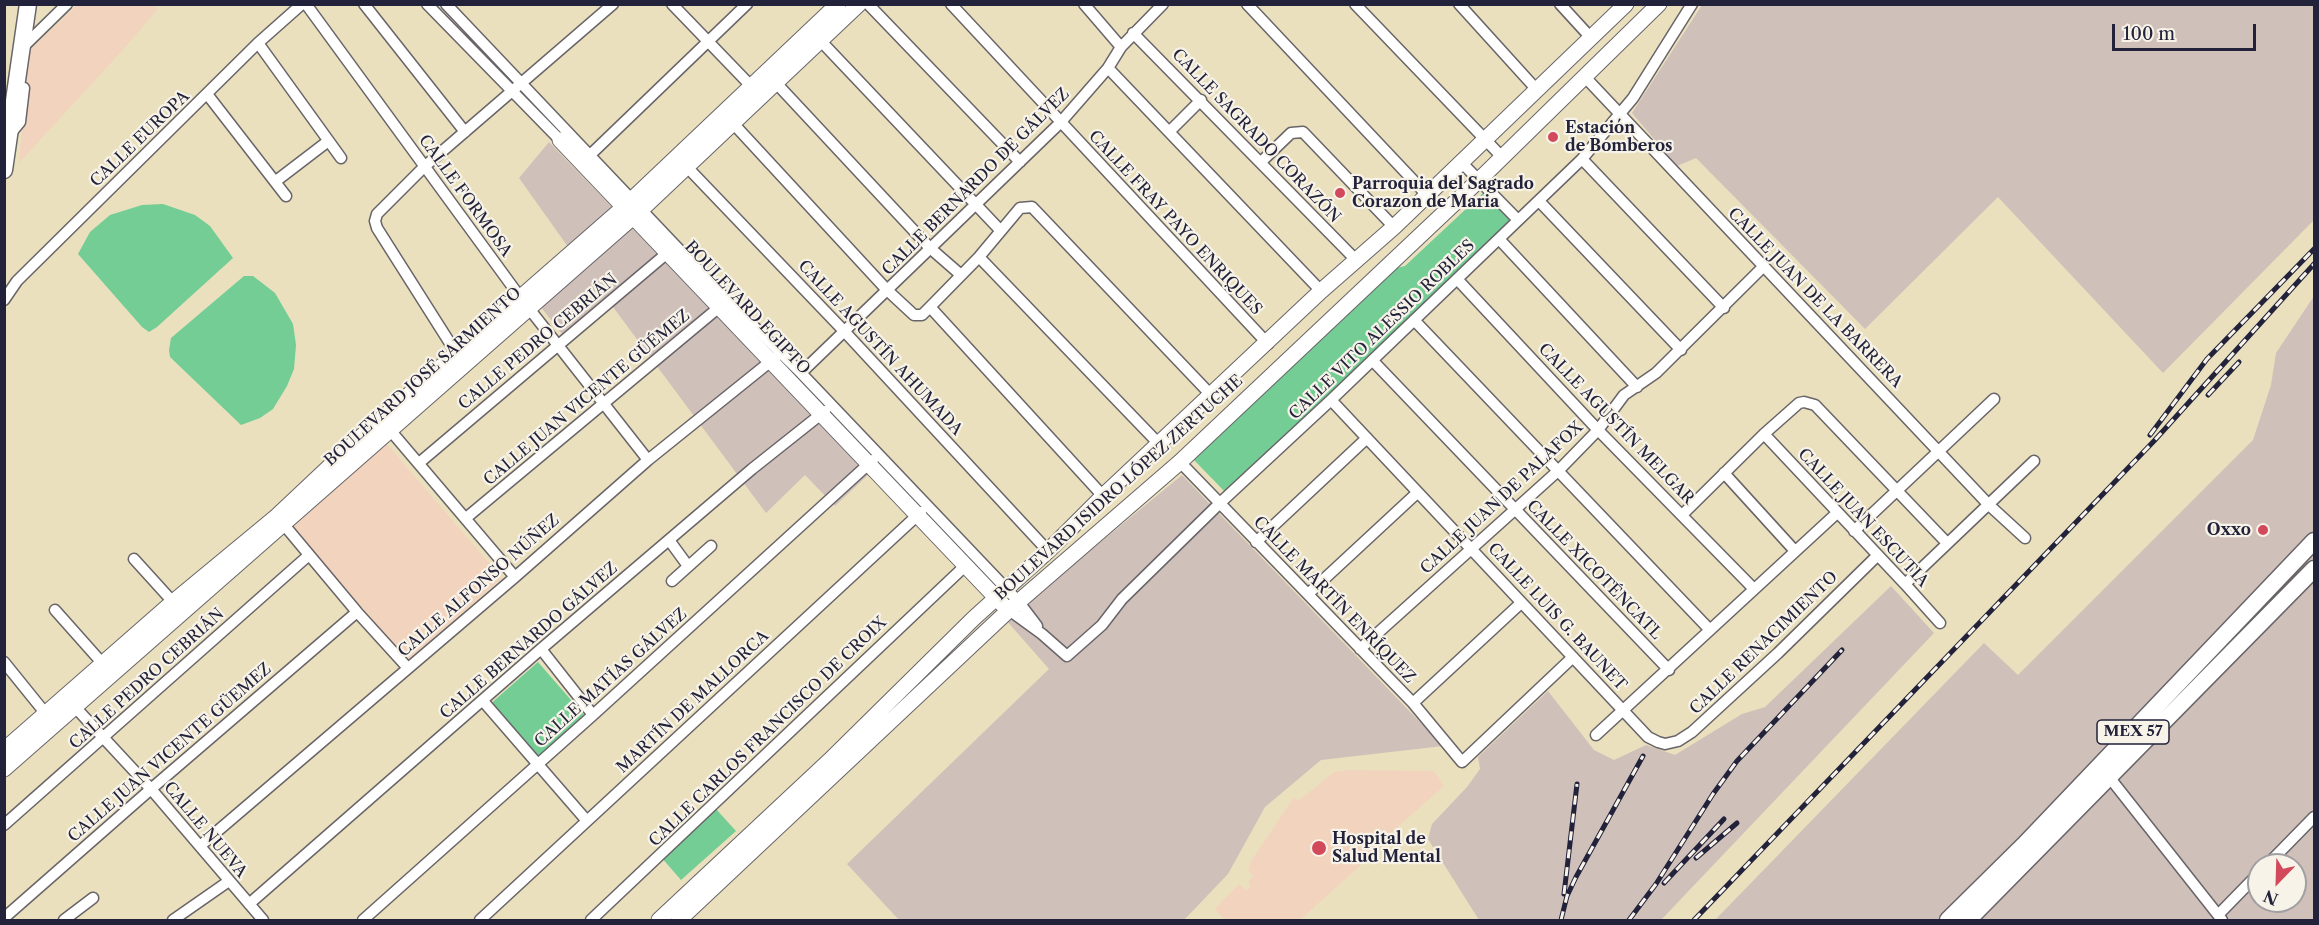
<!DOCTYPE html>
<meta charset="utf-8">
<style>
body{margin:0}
#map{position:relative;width:2319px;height:925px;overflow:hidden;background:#eae0bd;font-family:"Libre Caslon Text",serif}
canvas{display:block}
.frame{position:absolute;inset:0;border:6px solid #22223b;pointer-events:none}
.north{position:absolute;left:2247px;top:853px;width:60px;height:60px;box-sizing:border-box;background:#f7f3e8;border:2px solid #a29fa3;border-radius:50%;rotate:203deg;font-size:16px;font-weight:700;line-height:24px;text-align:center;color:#22223b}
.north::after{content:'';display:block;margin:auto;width:21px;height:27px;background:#d1495b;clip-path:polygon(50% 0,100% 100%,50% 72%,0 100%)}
.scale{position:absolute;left:2112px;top:24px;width:144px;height:27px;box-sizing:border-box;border:3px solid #22223b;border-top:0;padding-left:8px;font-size:18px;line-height:21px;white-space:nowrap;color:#22223b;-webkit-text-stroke:4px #f7f3e8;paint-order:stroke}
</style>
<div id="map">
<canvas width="2319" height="925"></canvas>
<div class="frame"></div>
<div class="north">N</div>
<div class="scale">100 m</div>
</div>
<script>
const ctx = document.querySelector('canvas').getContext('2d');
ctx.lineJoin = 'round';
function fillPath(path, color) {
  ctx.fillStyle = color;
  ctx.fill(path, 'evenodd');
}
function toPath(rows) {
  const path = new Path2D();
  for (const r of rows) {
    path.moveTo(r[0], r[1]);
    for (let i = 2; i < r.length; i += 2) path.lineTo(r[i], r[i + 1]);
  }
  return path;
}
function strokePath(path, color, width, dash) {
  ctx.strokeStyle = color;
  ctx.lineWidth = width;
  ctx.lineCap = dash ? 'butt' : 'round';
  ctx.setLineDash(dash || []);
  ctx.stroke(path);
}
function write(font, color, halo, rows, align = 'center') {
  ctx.font = font + ' "Libre Caslon Text",serif';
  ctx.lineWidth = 4.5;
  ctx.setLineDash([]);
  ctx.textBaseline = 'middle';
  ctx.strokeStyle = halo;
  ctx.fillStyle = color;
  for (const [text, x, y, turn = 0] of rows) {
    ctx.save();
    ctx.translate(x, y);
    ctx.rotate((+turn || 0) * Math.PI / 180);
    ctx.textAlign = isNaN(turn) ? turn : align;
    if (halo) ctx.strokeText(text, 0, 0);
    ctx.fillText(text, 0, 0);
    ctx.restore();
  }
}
const built = toPath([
 [77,5,153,5,158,9,122,51,19,163,28,52],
 [386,443,502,578,408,660,292,527],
 [1350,770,1434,771,1444,786,1391,833,1393,836,1300,920,1224,920,1215,909,1239,884,1246,890,1251,886,1248,881,1253,876,1248,870,1251,861,1294,797,1298,801,1334,772]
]);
const industrial = toPath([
 [1702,5,2314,5,2314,220,2163,373,1998,197,1865,329,1696,158,1677,166,1632,113],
 [549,142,870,473,835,506,805,475,766,513,613,307,604,299,563,335,536,301,578,266,566,244,519,178],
 [2314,296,2314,920,1715,920,1984,643,2018,675,2253,440,2271,385,2276,353],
 [2259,865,2295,865,2295,901,2259,901],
 [1182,475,1443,746,1321,760,1265,807,1228,874,1184,920,899,920,847,864,1049,669,1006,620],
 [1891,586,1934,633,1661,920,1479,920,1428,839,1432,824,1467,787,1480,769,1478,757,1548,691,1594,750,1614,760,1646,745,1675,755,1742,714,1765,707]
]);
const green = toPath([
 [1483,193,1510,220,1227,494,1194,460,1391,269,1405,266],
 [163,204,195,215,210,226,233,258,157,327,149,332,142,327,78,254,90,232,110,215,142,205],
 [244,276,253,276,275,293,293,324,296,345,294,369,287,386,273,409,260,418,241,425,170,357,169,350,171,338],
 [538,662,584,715,535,760,488,706],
 [716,809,736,831,681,880,661,857]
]);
const street = toPath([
 [306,4,520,297,648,460],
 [364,4,465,132],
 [427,4,560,140],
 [446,4,727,300,801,373,1018,601,1037,626],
 [672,4,751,86],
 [868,4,1020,162],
 [951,4,1268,344],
 [1084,4,1121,47],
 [1247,4,1427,195],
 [1355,4,1502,157],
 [1459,4,1537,90],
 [1560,4,1592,39],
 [1133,33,1356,260],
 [817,37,1000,230],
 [258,43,341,158],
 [22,48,67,4],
 [1108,68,1321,291],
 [1585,77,1989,505,2025,538],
 [777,84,930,248,961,275],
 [207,94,286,196],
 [730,120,887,290,914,315,922,315,930,307,979,257,1020,208,1032,207,1212,396],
 [1169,132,1201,100],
 [10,134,20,122,24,88],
 [589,156,747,4],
 [1582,159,1724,308],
 [1261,162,1291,133,1303,132,1394,227],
 [1462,163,1518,220],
 [688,168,844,331,1048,551],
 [276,181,327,142],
 [1539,201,1681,350],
 [1499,239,1637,387],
 [979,257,1160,445],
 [1457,279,1598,430,1754,589],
 [4,300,17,281,258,43,302,4],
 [930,307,1103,496],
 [1414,320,1710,630],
 [460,359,377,228,375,221,377,214,424,167,613,4],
 [1373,361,1669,670],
 [801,373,1060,123,1108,68,1121,47,1163,4],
 [1331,400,1648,737,1658,742,1665,744,1678,741,1692,732,1778,653,1878,555],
 [390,430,515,577],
 [1764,434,1905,584,1940,623],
 [1180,462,1413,703,1462,762,1573,657],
 [419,463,672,249],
 [1724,473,1795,551],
 [1683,514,1764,434,1799,403,1804,402,1815,405,1947,543],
 [466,518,723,304],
 [280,520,357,612,407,667],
 [1854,531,1994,399],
 [669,540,688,566],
 [1256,542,1367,438],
 [134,559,173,602],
 [672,581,711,546],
 [1905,584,2034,461],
 [1308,594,1417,493],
 [55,610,103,664],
 [1009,610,1042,634,1067,656,1102,625,1122,599,1220,503,1331,400,1582,159,1633,98,1692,4],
 [541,649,593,715],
 [1360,649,1559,470,1598,430,1624,395,1656,373,1764,266],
 [4,662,46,714],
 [483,701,587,821],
 [1413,703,1521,603],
 [75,707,151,789,263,920],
 [1596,735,1837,513],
 [2106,773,2222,920],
 [4,825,309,555],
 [200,846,515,577,648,460,776,357],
 [2267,865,2314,817],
 [249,904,541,649,752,469,825,411],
 [2218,915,2259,873],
 [4,918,151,789,357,612],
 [64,920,93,898],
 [173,920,229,881],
 [363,920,593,715,873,460],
 [480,920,921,512],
 [591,920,965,566]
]);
const secondary = toPath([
 [560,140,1004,606],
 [4,750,173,602,277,516,362,436,624,207,838,4],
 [4,769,642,209,859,4],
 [659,920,829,761,974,618,1048,551,1103,496,1321,291,1394,227,1626,4],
 [679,920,1009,610,1180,462,1479,180,1659,4]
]);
const primary = toPath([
 [4,170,28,4],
 [1948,920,2024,845,2314,541],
 [1968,920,2314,569]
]);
const rail = toPath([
 [2208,395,2239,362],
 [2150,435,2207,359,2314,249],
 [1696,858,1737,823],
 [1664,883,1724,819],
 [1564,894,1577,784],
 [1561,920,1567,896,1576,877,1643,756],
 [1629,920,1656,884,1713,794,1737,761,1842,650],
 [1694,920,2154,441,2314,264]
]);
const markers = [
 [1553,137,6,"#d1495b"],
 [1340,193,6,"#d1495b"],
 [2263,530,6,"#d1495b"],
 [1319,848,8,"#d1495b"]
];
const shields = [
 [2133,732,72]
];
const shieldNames = [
 ["MEX 57",2133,732]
];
const poiNames = [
 ["Estación",1565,128],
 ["de Bomberos",1565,146],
 ["Parroquia del Sagrado",1352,184],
 ["Corazon de Maria",1352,202],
 ["Oxxo",2251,530,"right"],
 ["Hospital de",1332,839],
 ["Salud Mental",1332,857]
];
const streetNames = [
 ["CALLE SAGRADO CORAZÓN",1256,136,46],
 ["CALLE EUROPA",140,139,-44],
 ["CALLE BERNARDO DE GÁLVEZ",976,182,-45],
 ["CALLE FORMOSA",465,196,54],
 ["CALLE FRAY PAYO ENRIQUES",1175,223,47],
 ["CALLE JUAN DE LA BARRERA",1815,298,46],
 ["BOULEVARD EGIPTO",747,308,47],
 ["CALLE VITO ALESSIO ROBLES",1382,330,-44],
 ["CALLE PEDRO CEBRIÁN",538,342,-40],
 ["CALLE AGUSTÍN AHUMADA",880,348,47],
 ["BOULEVARD JOSÉ SARMIENTO",423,377,-42],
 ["CALLE JUAN VICENTE GÜÉMEZ",587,398,-40],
 ["CALLE AGUSTÍN MELGAR",1616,424,46],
 ["BOULEVARD ISIDRO LÓPEZ ZERTUCHE",1119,488,-42],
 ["CALLE JUAN DE PALAFOX",1502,498,-43],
 ["CALLE JUAN ESCUTIA",1863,518,47],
 ["CALLE XICOTÉNCATL",1594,570,46],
 ["CALLE ALFONSO NÚÑEZ",479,586,-41],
 ["CALLE MARTÍN ENRÍQUEZ",1334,600,46],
 ["CALLE LUIS G. BAUNET",1557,617,47],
 ["CALLE BERNARDO GÁLVEZ",529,641,-41],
 ["CALLE RENACIMIENTO",1764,643,-44],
 ["CALLE MATÍAS GÁLVEZ",611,678,-42],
 ["CALLE PEDRO CEBRIÁN",147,679,-42],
 ["MARTÍN DE MALLORCA",693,702,-43],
 ["CALLE CARLOS FRANCISCO DE CROIX",768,732,-44],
 ["CALLE JUAN VICENTE GÜEMEZ",170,753,-41],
 ["CALLE NUEVA",205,830,50]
];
fillPath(built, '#f2d4be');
fillPath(industrial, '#cfc0ba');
fillPath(green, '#73cd94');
strokePath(street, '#686468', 13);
strokePath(secondary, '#686468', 17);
strokePath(primary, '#686468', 19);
strokePath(street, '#fff', 10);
strokePath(secondary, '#fff', 15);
strokePath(primary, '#fff', 16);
strokePath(rail, '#22223b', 5);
strokePath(rail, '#f7f3e8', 3, [9]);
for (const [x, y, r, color] of markers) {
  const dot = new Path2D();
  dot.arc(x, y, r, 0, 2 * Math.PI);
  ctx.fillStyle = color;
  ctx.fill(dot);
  strokePath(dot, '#f7f3e8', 2);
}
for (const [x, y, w] of shields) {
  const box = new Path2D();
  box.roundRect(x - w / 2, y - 12, w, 24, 4.5);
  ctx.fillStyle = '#f7f3e8';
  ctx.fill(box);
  strokePath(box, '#22223b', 1.5);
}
write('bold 15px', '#22223b', null, shieldNames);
write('bold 16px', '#22223b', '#f7f3e8', poiNames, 'left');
write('16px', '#22223b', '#f7f3e8', streetNames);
</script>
